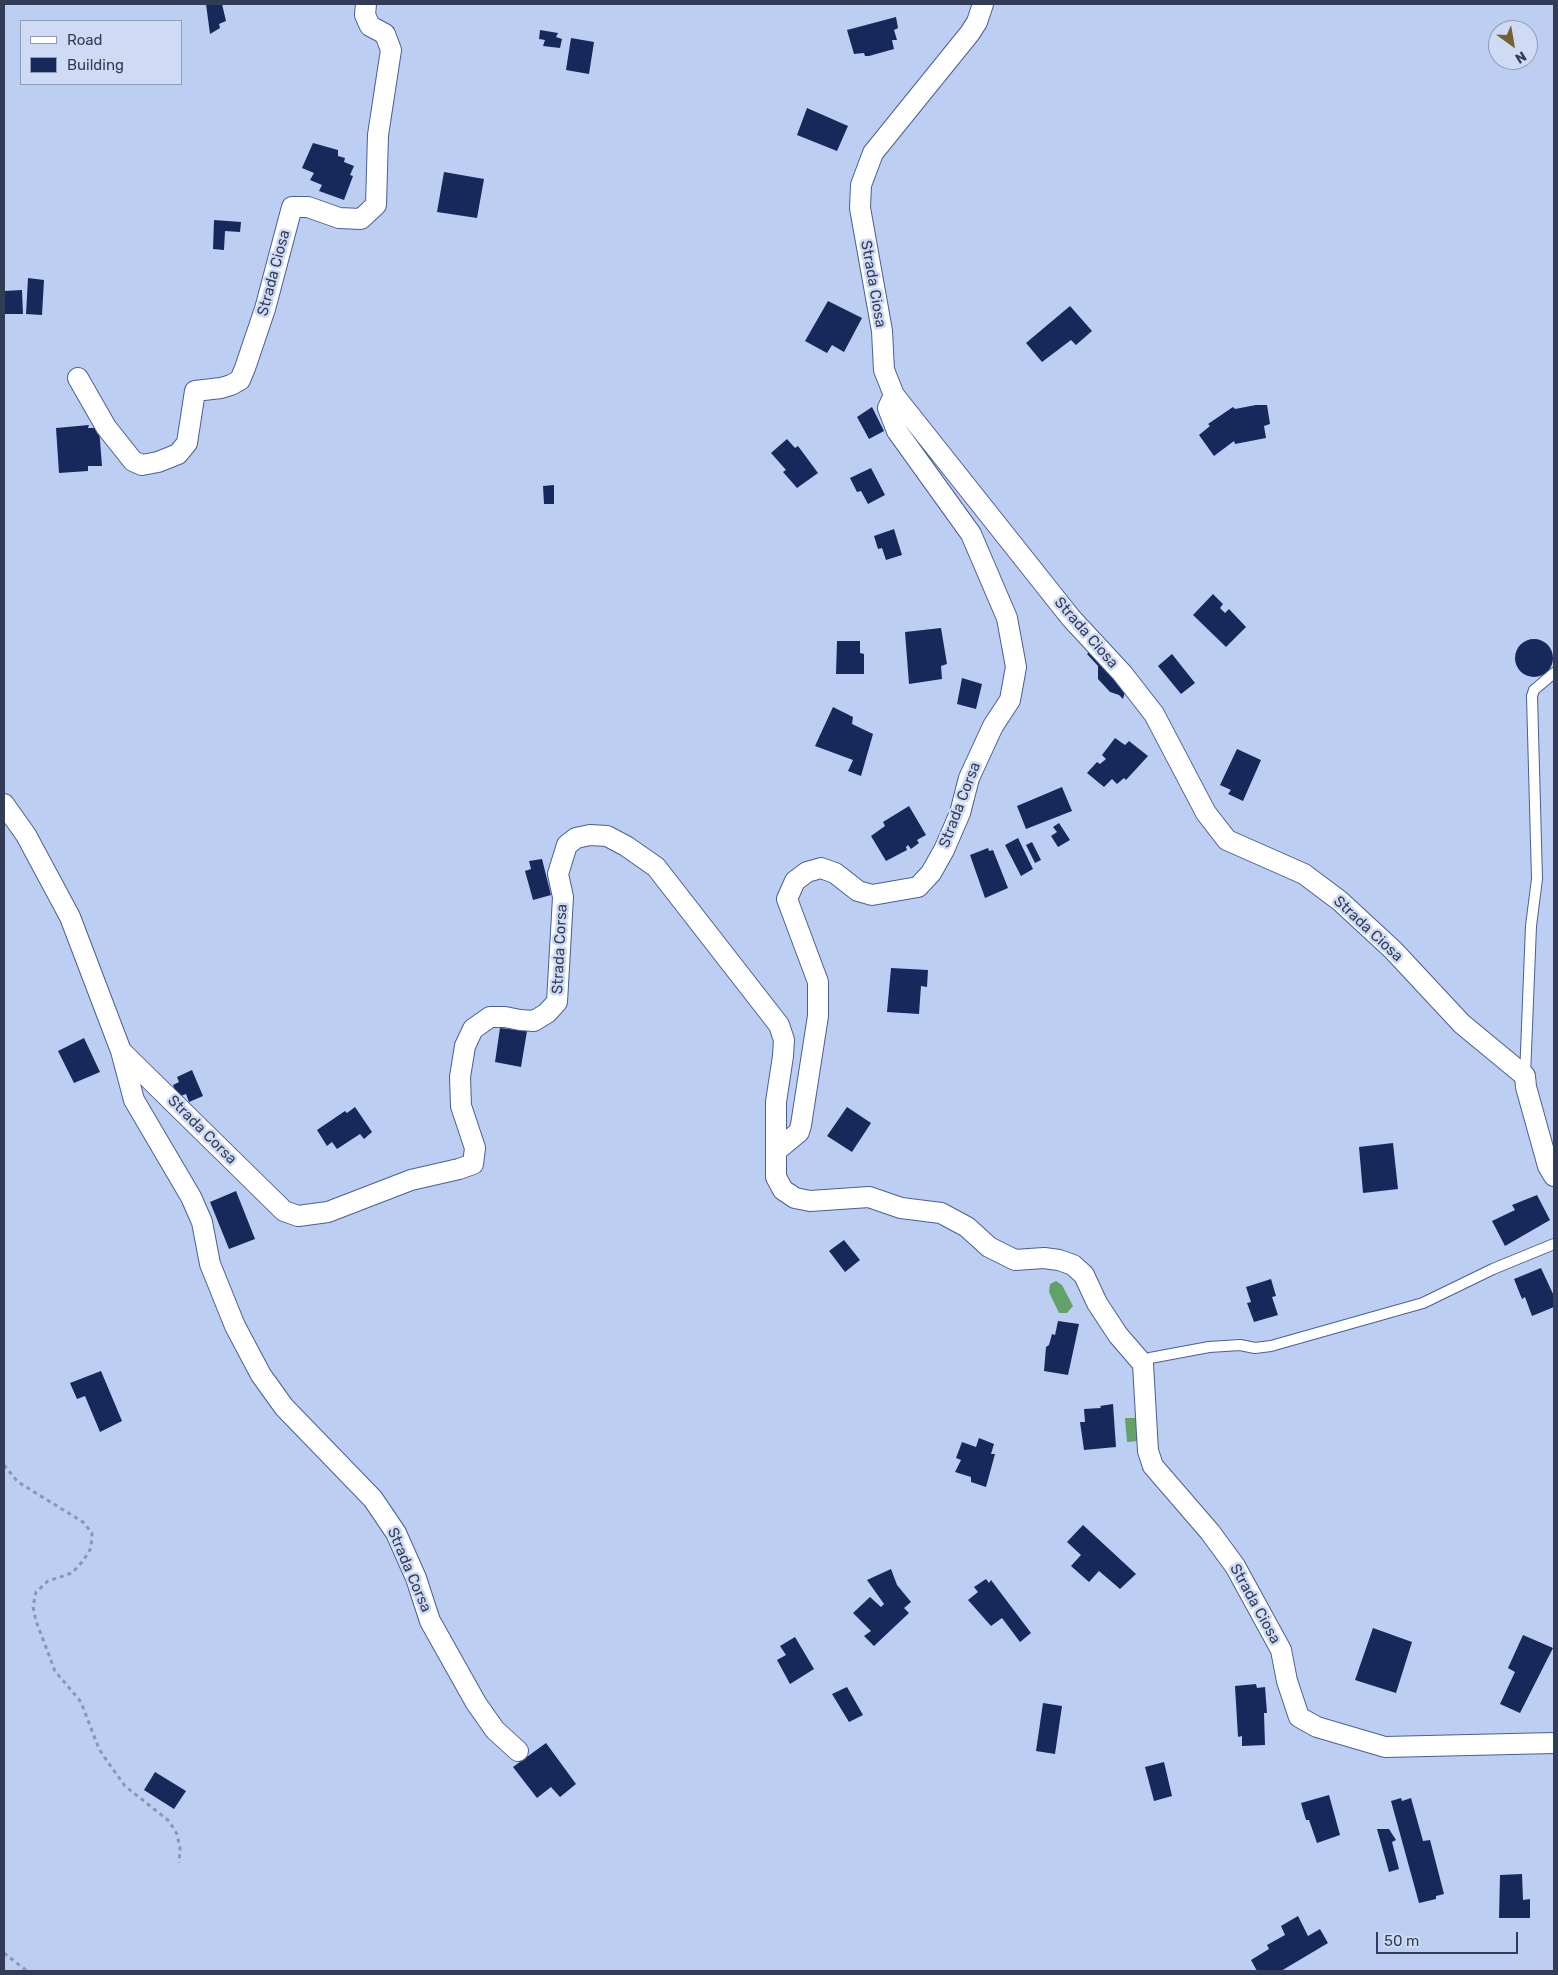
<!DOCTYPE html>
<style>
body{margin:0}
#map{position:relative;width:1558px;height:1975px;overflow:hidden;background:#bdcef3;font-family:Rubik,sans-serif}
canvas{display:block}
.frame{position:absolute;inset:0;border:5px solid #323c56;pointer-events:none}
.legend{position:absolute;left:20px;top:20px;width:162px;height:65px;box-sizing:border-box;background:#cfdbf4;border:1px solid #909bb5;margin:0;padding:6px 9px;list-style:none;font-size:15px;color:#323c56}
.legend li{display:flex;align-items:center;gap:10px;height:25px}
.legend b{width:25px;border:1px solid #909bb5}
.north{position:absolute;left:1488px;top:20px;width:50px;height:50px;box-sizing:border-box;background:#cfdbf4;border:1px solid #909bb5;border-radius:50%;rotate:148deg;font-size:14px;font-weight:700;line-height:20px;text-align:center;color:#323c56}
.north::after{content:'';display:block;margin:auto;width:18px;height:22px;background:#766130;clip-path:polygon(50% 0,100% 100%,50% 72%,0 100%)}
.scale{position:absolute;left:1376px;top:1932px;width:142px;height:22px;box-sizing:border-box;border:2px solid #323c56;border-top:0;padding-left:6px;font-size:15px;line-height:18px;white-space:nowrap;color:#323c56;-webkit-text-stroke:4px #cfdbf4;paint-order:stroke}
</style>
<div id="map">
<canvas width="1558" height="1975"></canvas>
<div class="frame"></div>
<ul class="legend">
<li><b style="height:6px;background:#fff"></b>Road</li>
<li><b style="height:14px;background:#17285b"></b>Building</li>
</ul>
<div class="north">N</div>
<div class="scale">50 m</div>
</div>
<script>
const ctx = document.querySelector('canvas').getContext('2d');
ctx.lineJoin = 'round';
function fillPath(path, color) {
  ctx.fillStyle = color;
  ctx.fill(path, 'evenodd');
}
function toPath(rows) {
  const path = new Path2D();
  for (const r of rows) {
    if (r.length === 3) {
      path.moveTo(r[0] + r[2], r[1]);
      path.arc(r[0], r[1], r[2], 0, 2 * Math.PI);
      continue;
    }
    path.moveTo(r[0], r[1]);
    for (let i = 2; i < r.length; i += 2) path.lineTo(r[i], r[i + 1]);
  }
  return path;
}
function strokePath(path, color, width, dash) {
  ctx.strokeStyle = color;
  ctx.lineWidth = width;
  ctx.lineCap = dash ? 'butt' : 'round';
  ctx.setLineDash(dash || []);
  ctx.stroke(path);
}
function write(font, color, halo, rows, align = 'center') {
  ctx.font = font + ' Rubik,sans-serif';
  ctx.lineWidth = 5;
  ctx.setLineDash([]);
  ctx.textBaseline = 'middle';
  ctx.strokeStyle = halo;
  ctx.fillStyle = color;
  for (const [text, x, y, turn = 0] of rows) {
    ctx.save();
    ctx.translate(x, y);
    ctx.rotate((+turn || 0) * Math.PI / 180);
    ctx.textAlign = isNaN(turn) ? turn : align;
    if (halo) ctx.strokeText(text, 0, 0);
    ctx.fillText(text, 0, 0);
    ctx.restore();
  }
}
const water = toPath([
 [1056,1281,1062,1285,1073,1306,1067,1313,1059,1313,1049,1292,1050,1284],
 [1125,1418,1136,1418,1138,1441,1127,1442]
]);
const building = toPath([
 [206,4,222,4,226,21,219,24,220,28,210,34],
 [896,17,898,28,894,30,897,40,892,40,894,49,869,56,865,56,864,53,854,54,847,30],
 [540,30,558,33,556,37,562,39,560,48,543,46,545,40,539,39],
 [571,38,594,42,589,74,566,70],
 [807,108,848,126,837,151,797,135],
 [313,143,338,150,338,156,345,158,344,162,354,166,350,175,353,176,344,200,319,191,322,185,310,180,314,173,302,168],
 [444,172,484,179,477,218,437,212],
 [214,220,241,222,240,232,225,231,224,250,213,249],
 [28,278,44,280,42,315,26,314],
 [22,290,23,314,4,314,4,291],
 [828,301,862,318,844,352,832,345,827,353,805,341],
 [1070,306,1092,331,1076,345,1071,340,1042,362,1026,343],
 [1256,405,1267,405,1270,424,1264,426,1266,438,1235,444,1234,441,1214,456,1199,435,1210,426,1208,424,1233,407,1235,409],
 [872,407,884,431,869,439,857,417],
 [89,425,88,428,99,428,102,466,88,466,88,471,59,473,56,428],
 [787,439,795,448,798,446,818,473,797,488,783,472,786,470,771,453],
 [871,468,885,495,868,504,861,491,857,492,850,478],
 [554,485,554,504,544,504,543,486],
 [894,529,902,555,886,560,882,548,878,549,874,536],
 [1213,594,1223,604,1220,608,1225,613,1229,609,1246,627,1226,647,1193,615],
 [941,628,947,664,941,666,942,679,909,684,905,632],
 [1534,658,19],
 [837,641,860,641,860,653,864,654,864,674,836,674],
 [1092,649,1126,688,1123,699,1119,695,1110,692,1098,679,1098,666,1087,654],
 [1172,654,1195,683,1181,694,1158,666],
 [962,678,982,684,976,709,957,704],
 [833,707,853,717,852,724,873,734,861,776,848,771,853,760,815,746],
 [1115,738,1125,745,1129,741,1148,756,1126,780,1124,778,1117,784,1112,779,1104,787,1087,773,1097,762,1100,764,1106,759,1102,755],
 [1237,749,1261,760,1243,801,1228,794,1231,790,1220,785],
 [1062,787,1072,811,1026,829,1017,806],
 [909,806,926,835,917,840,919,843,911,849,908,845,906,847,907,850,886,861,871,836,885,826,883,822],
 [1059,823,1070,840,1058,847,1051,836,1057,832,1053,827],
 [1018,838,1033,869,1021,876,1005,845],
 [1032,842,1041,860,1035,863,1026,845],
 [988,848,989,851,993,850,1008,888,985,898,970,855],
 [542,859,551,895,533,900,525,871,531,869,529,861],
 [891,968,928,970,927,987,921,986,919,1014,887,1012],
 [500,1028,527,1031,521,1067,495,1062],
 [84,1038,100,1072,74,1083,58,1051],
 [192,1070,203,1096,189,1102,186,1094,178,1097,173,1085,179,1082,177,1077],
 [355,1107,372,1132,364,1139,360,1134,337,1149,332,1142,327,1146,317,1130,345,1111,347,1113],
 [847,1107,871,1123,852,1152,827,1136],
 [1393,1143,1398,1189,1363,1193,1359,1147],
 [236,1191,255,1239,229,1249,210,1202],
 [1537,1195,1550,1220,1505,1246,1492,1221,1515,1210,1512,1205],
 [844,1240,860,1260,845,1272,829,1251],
 [1541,1268,1554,1296,1554,1307,1532,1316,1525,1297,1522,1299,1514,1279],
 [1271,1279,1276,1296,1272,1297,1278,1315,1254,1322,1247,1303,1251,1302,1246,1287],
 [1058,1321,1079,1324,1068,1375,1044,1371,1046,1347,1049,1345,1052,1334,1055,1335],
 [101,1371,122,1421,100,1432,85,1396,77,1399,70,1383],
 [1113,1404,1116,1447,1084,1450,1080,1422,1085,1422,1084,1409,1101,1408,1100,1406],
 [979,1438,994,1444,991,1454,995,1454,986,1487,971,1482,971,1477,955,1472,961,1460,956,1458,962,1442,976,1447],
 [1083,1525,1136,1574,1120,1589,1099,1571,1089,1582,1071,1566,1081,1555,1067,1542],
 [891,1569,897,1585,911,1602,904,1608,909,1613,874,1646,864,1636,871,1631,853,1613,870,1597,881,1607,884,1604,867,1580],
 [986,1579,989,1583,991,1580,1031,1633,1020,1642,1002,1618,991,1626,968,1600,978,1592,974,1587],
 [1373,1628,1412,1642,1396,1693,1355,1680],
 [1523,1635,1553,1648,1520,1713,1500,1704,1515,1672,1508,1668],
 [795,1637,814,1669,790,1684,777,1660,786,1655,780,1646],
 [1256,1684,1257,1688,1265,1687,1267,1713,1264,1713,1265,1745,1242,1746,1242,1736,1238,1737,1235,1686],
 [847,1687,863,1715,849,1722,832,1694],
 [1043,1703,1062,1706,1055,1754,1036,1751],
 [546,1743,576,1784,560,1797,551,1787,537,1798,513,1767],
 [1164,1762,1172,1796,1154,1801,1145,1767],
 [155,1772,186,1791,174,1809,144,1790],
 [1329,1795,1340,1835,1317,1843,1309,1820,1306,1820,1301,1803],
 [1401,1798,1402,1801,1411,1798,1423,1841,1430,1840,1444,1894,1436,1896,1436,1899,1419,1903,1391,1801],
 [1377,1829,1389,1829,1396,1840,1392,1842,1399,1869,1389,1872],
 [1522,1874,1523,1900,1530,1899,1530,1918,1499,1918,1500,1875],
 [1298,1916,1308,1936,1320,1929,1328,1943,1281,1971,1257,1971,1251,1960,1269,1949,1267,1945,1285,1935,1281,1926]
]);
const path = toPath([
 [4,1465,18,1482,83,1522,92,1533,91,1548,83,1561,72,1573,48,1581,36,1592,33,1607,36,1621,55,1671,81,1702,99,1749,107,1761,125,1786,169,1821,177,1834,180,1848,179,1863],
 [4,1953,27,1971]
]);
const service = toPath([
 [1525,1076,1531,926,1537,879,1532,696,1534,690,1554,673],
 [1143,1364,1150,1358,1209,1347,1240,1345,1255,1348,1271,1346,1423,1303,1493,1269,1554,1244]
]);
const minor = toPath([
 [983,4,977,22,970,33,873,153,861,185,860,208,882,331,884,370,894,395,1071,618,1122,673,1154,714,1206,813,1227,840,1304,874,1340,901,1393,950,1462,1024,1525,1076,1526,1087,1548,1166,1554,1176],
 [78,378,106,427,133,461,142,465,158,462,178,454,187,443,195,391,221,388,231,385,240,380,245,368,265,309,292,207,308,207,339,218,361,219,376,205,378,135,391,50,385,34,370,26,365,15,366,4],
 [894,395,888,408,897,431,971,534,1007,618,1016,667,1010,700,993,726,969,778,960,813,944,850,931,873,918,887,872,895,858,891,835,873,821,868,807,872,795,881,787,899,818,982,818,1016,801,1125,799,1132,776,1151,776,1177,783,1190,795,1198,810,1201,869,1197,901,1208,941,1213,967,1227,989,1247,1015,1260,1044,1258,1059,1260,1073,1265,1084,1275,1097,1303,1118,1335,1143,1364,1148,1451,1153,1466,1210,1532,1235,1566,1281,1650,1287,1681,1299,1717,1317,1727,1385,1747,1554,1743],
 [4,804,26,835,70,917,121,1051,134,1100,191,1197,202,1222,210,1264,235,1326,261,1375,284,1407,373,1499,396,1533,416,1578,430,1621,476,1703,495,1730,518,1751],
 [121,1051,284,1211,298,1216,328,1212,411,1180,459,1169,473,1164,475,1148,461,1106,460,1077,465,1046,473,1029,490,1017,505,1017,520,1020,534,1021,547,1013,557,1002,563,897,558,874,562,861,567,845,576,838,590,835,607,836,626,846,656,867,779,1025,784,1040,783,1056,776,1102,776,1151]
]);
const streetNames = [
 ["Strada Ciosa",274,273,-75],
 ["Strada Ciosa",873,284,80],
 ["Strada Ciosa",1086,633,49],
 ["Strada Corsa",960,805,-69],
 ["Strada Ciosa",1368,929,43],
 ["Strada Corsa",560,949,-87],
 ["Strada Corsa",202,1130,45],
 ["Strada Corsa",409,1570,67],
 ["Strada Ciosa",1255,1604,61]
];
fillPath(water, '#64a169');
fillPath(building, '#17285b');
strokePath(service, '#495f96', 12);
strokePath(minor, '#495f96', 22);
strokePath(path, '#8897b8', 3, [4, 4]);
strokePath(service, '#fff', 10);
strokePath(minor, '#fff', 20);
write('15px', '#323c56', '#cfdbf4', streetNames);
</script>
